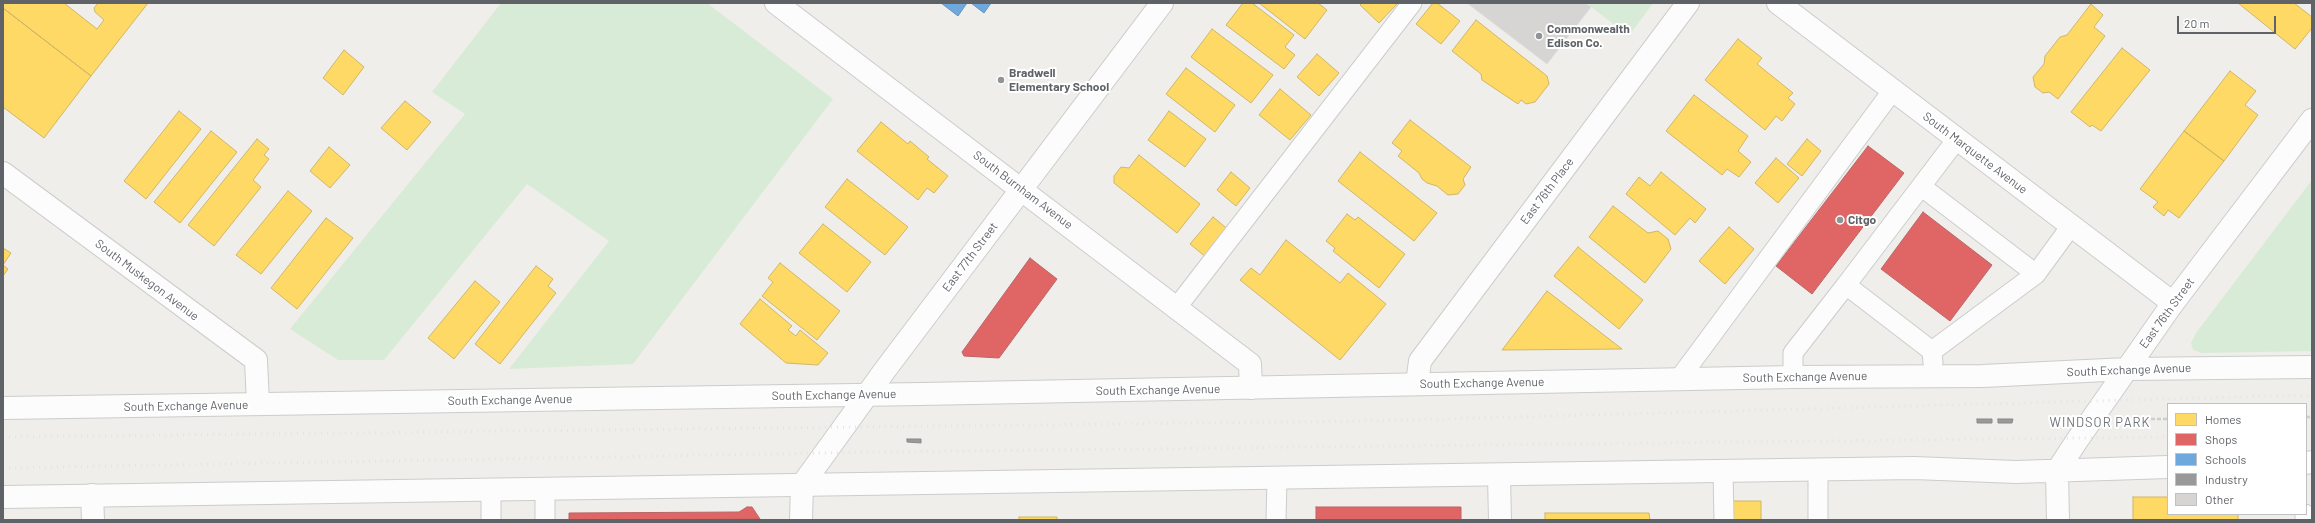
<!DOCTYPE html>
<style>
body{margin:0}
#map{position:relative;width:2315px;height:523px;overflow:hidden;background:#efeeea;font-family:Barlow,sans-serif}
canvas{display:block}
.frame{position:absolute;inset:0;border:4px solid #5f6368;pointer-events:none}
.legend{position:absolute;left:2167px;top:403px;width:140px;height:112px;box-sizing:border-box;background:#fff;border:1px solid #bfc1c3;margin:0;padding:5px 7px;list-style:none;font-size:12px;color:#5f6368}
.legend li{display:flex;align-items:center;gap:8px;height:20px}
.legend b{width:20px;border:1px solid #bfc1c3}
.scale{position:absolute;left:2177px;top:16px;width:99px;height:18px;box-sizing:border-box;border:2px solid #5f6368;border-top:0;padding-left:5px;font-size:12px;line-height:14px;white-space:nowrap;color:#5f6368;-webkit-text-stroke:3px #fff;paint-order:stroke}
</style>
<div id="map">
<canvas width="2315" height="523"></canvas>
<div class="frame"></div>
<ul class="legend">
<li><b style="height:11px;background:#ffd966"></b>Homes</li>
<li><b style="height:11px;background:#e06666"></b>Shops</li>
<li><b style="height:11px;background:#6fa8dc"></b>Schools</li>
<li><b style="height:11px;background:#999"></b>Industry</li>
<li><b style="height:11px;background:#d6d5d3"></b>Other</li>
</ul>
<div class="scale">20 m</div>
</div>
<script>
const ctx = document.querySelector('canvas').getContext('2d');
ctx.lineJoin = 'round';
function fillPath(path, color) {
  ctx.fillStyle = color;
  ctx.fill(path, 'evenodd');
}
function toPath(rows) {
  const path = new Path2D();
  for (const r of rows) {
    path.moveTo(r[0], r[1]);
    for (let i = 2; i < r.length; i += 2) path.lineTo(r[i], r[i + 1]);
  }
  return path;
}
function strokePath(path, color, width, dash) {
  ctx.strokeStyle = color;
  ctx.lineWidth = width;
  ctx.lineCap = dash ? 'butt' : 'round';
  ctx.setLineDash(dash || []);
  ctx.stroke(path);
}
function write(font, color, halo, rows, align = 'center') {
  ctx.font = font + ' Barlow,sans-serif';
  ctx.lineWidth = 4;
  ctx.setLineDash([]);
  ctx.textBaseline = 'middle';
  ctx.strokeStyle = halo;
  ctx.fillStyle = color;
  for (const [text, x, y, turn = 0] of rows) {
    ctx.save();
    ctx.translate(x, y);
    ctx.rotate((+turn || 0) * Math.PI / 180);
    ctx.textAlign = isNaN(turn) ? turn : align;
    if (halo) ctx.strokeText(text, 0, 0);
    ctx.fillText(text, 0, 0);
    ctx.restore();
  }
}
const green = toPath([
 [501,3,707,3,833,99,633,364,509,369,609,241,527,184,384,360,338,360,290,329,465,114,432,92],
 [1586,3,1653,3,1629,36],
 [2312,180,2312,351,2202,353,2193,350,2191,343,2196,333]
]);
const homes = toPath([
 [3,3,64,3,97,29,104,20,95,12,94,8,98,3,148,3,91,76,3,8,3,3],
 [1243,3,1252,3,1294,35,1285,47,1295,55,1284,69,1226,25,1243,3],
 [1259,3,1318,3,1327,10,1305,39,1259,3],
 [1362,3,1395,3,1397,4,1379,23,1360,5,1362,3],
 [1433,3,1437,3,1460,21,1441,44,1416,24,1433,3],
 [2238,3,2294,3,2312,17,2312,28,2295,49,2238,3],
 [2091,4,2103,15,2094,27,2105,36,2058,99,2049,92,2043,93,2035,87,2033,77,2044,64,2045,56,2060,37,2067,35,2091,4],
 [3,8,91,76,44,138,3,107,3,8],
 [1476,20,1547,76,1549,84,1535,102,1526,104,1521,100,1518,104,1482,80,1481,74,1452,51,1476,20],
 [1212,29,1273,75,1251,103,1191,57,1212,29],
 [1738,39,1762,58,1757,64,1793,93,1788,98,1795,104,1782,121,1776,116,1765,130,1705,80,1738,39],
 [2122,48,2150,70,2101,131,2092,125,2090,127,2071,112,2122,48],
 [344,50,364,67,343,95,323,78,344,50],
 [1317,54,1339,73,1319,96,1297,77,1317,54],
 [1186,68,1235,105,1215,132,1166,94,1186,68],
 [2230,71,2256,91,2245,105,2258,115,2224,161,2184,131,2230,71],
 [1280,89,1311,115,1290,140,1259,115,1280,89],
 [1694,95,1748,136,1738,151,1751,162,1739,177,1727,169,1722,175,1666,131,1694,95],
 [405,101,431,122,407,150,381,128,405,101],
 [179,111,201,129,146,199,124,181,179,111],
 [1169,111,1206,139,1185,167,1148,140,1169,111],
 [1410,120,1471,167,1463,179,1465,185,1458,194,1448,195,1437,186,1427,183,1422,179,1419,173,1398,156,1402,151,1392,143,1410,120],
 [881,122,908,144,910,141,929,157,927,159,948,176,934,193,927,188,918,200,857,151,881,122],
 [211,131,237,152,180,223,154,202,211,131],
 [2184,131,2224,161,2179,218,2168,210,2164,216,2153,207,2158,202,2140,189,2184,131],
 [257,139,269,149,264,155,269,159,253,180,261,187,214,246,188,225,257,139],
 [1807,139,1821,151,1802,176,1787,164,1807,139],
 [329,147,350,165,330,188,310,171,329,147],
 [1360,152,1437,213,1414,241,1338,181,1360,152],
 [1139,155,1200,204,1177,233,1114,183,1114,176,1121,167,1129,168,1139,155],
 [1776,158,1799,178,1778,203,1755,183,1776,158],
 [1231,172,1250,188,1236,206,1217,190,1231,172],
 [1661,172,1706,209,1695,223,1690,218,1675,235,1626,194,1639,177,1650,186,1661,172],
 [847,179,908,227,885,255,825,207,847,179],
 [288,191,312,211,261,274,236,255,288,191],
 [1613,206,1648,233,1658,231,1668,239,1671,249,1645,283,1589,237,1613,206],
 [1347,214,1355,220,1358,217,1405,254,1379,288,1333,251,1335,248,1326,241,1347,214],
 [1213,217,1230,231,1207,258,1190,244,1213,217],
 [326,218,353,238,297,309,271,288,326,218],
 [823,224,871,262,847,292,799,253,823,224],
 [1729,227,1754,249,1725,284,1699,261,1729,227],
 [1286,240,1340,283,1348,273,1386,304,1340,360,1240,280,1251,268,1260,275,1286,240],
 [1578,247,1643,300,1619,329,1554,276,1578,247],
 [3,248,11,253,3,265,8,269,3,276,3,248],
 [780,263,840,311,817,340,762,296,773,282,768,278,780,263],
 [536,266,553,279,548,286,556,293,500,364,475,344,536,266],
 [475,281,500,302,454,359,428,338,475,281],
 [1547,291,1622,349,1502,350,1547,291],
 [760,299,792,326,788,330,796,336,800,330,828,353,818,365,786,363,740,324,760,299],
 [2133,497,2168,497,2168,514,2238,514,2238,520,2133,520,2133,497],
 [1732,501,1761,501,1761,520,1733,520,1732,501],
 [1545,513,1649,513,1650,520,1545,520,1545,513],
 [1019,517,1057,517,1057,520,1019,520,1019,517]
]);
const shops = toPath([
 [1868,146,1904,173,1812,294,1776,266,1868,146],
 [1923,212,1992,265,1950,321,1881,269,1923,212],
 [1030,258,1057,279,999,358,964,356,962,352,1030,258],
 [747,507,752,507,760,519,569,520,569,513,739,512,747,507],
 [1316,507,1461,507,1461,520,1316,520,1316,507]
]);
const schools = toPath([
 [941,3,967,3,958,16,941,3],
 [971,3,991,3,984,13,971,3]
]);
const industry = toPath([
 [1977,419,1992,419,1992,423,1977,423,1977,419],
 [1998,419,2013,419,2012,423,1998,423,1998,419],
 [907,439,921,439,921,443,907,442,907,439]
]);
const building = toPath([
 [1467,3,1585,3,1591,7,1547,64,1467,3]
]);
const path = toPath([
 [2306,417,2312,417],
 [2145,419,2168,419]
]);
const service = toPath([
 [1922,187,2036,274],
 [1846,285,1957,139],
 [1177,307,1412,3],
 [1933,363,1932,351,2036,274,2071,226],
 [1793,377,1793,353,1846,285,1932,351],
 [1679,379,1893,90],
 [1818,470,1818,520],
 [1723,471,1724,520],
 [491,489,491,520],
 [2305,514,2305,520],
 [545,520,545,488],
 [1276,520,1277,479]
]);
const minor = toPath([
 [776,3,1250,364,1251,388],
 [1778,3,2173,303],
 [3,173,256,360,258,404],
 [1417,384,1420,361,1688,3],
 [1499,476,1500,520],
 [92,495,93,520],
 [801,520,802,485,885,370,1162,3]
]);
const tertiary = toPath([
 [3,408,921,394,1793,377,1983,376,2127,369,2312,367],
 [2306,463,2312,462],
 [3,497,1914,468,2016,472,2168,467],
 [2058,520,2057,471,2078,439,2173,303,2312,120]
]);
const rail = toPath([
 [2306,434,2312,434],
 [3,437,1368,421,2312,395],
 [3,468,879,452,2168,437]
]);
const markers = [
 [1539,36,4,"#919496"],
 [1001,80,4,"#919496"],
 [1840,220,4,"#919496"]
];
const poiNames = [
 ["Commonwealth",1547,29],
 ["Edison Co.",1547,43],
 ["Bradwell",1009,73],
 ["Elementary School",1009,87],
 ["Citgo",1848,220]
];
const streetNames = [
 ["South Marquette Avenue",1975,153,37],
 ["South Burnham Avenue",1023,190,37],
 ["East 76th Place",1547,191,-53],
 ["East 77th Street",970,257,-53],
 ["South Muskegon Avenue",147,280,37],
 ["East 76th Street",2167,313,-54],
 ["South Exchange Avenue",2129,370,-2],
 ["South Exchange Avenue",1805,377,-1],
 ["South Exchange Avenue",1482,383,-1],
 ["South Exchange Avenue",1158,390,-1],
 ["South Exchange Avenue",834,395,-1],
 ["South Exchange Avenue",510,400,-1],
 ["South Exchange Avenue",186,406,-1]
];
const neighbourhoodNames = [
 ["WINDSOR PARK",2100,423]
];
fillPath(green, '#d8ebd6');
fillPath(homes, '#ffd966');
strokePath(homes, '#cfb667', 1);
fillPath(shops, '#e06666');
strokePath(shops, '#b96567', 1);
fillPath(schools, '#6fa8dc');
strokePath(schools, '#6a93b9', 1);
fillPath(industry, '#999');
strokePath(industry, '#88898a', 1);
fillPath(building, '#d6d5d3');
strokePath(building, '#deddd9', 1);
strokePath(service, '#cbcccc', 21);
strokePath(minor, '#cbcccc', 24);
strokePath(tertiary, '#cbcccc', 24);
strokePath(path, '#cacfcc', 2.5, [4, 2]);
strokePath(service, '#fdfcfc', 19);
strokePath(minor, '#fdfcfc', 22);
strokePath(tertiary, '#fdfcfc', 22);
strokePath(rail, '#e4e4e4', 3, [1, 5]);
for (const [x, y, r, color] of markers) {
  const dot = new Path2D();
  dot.arc(x, y, r, 0, 2 * Math.PI);
  ctx.fillStyle = color;
  ctx.fill(dot);
  strokePath(dot, '#fff', 1.5);
}
write('bold 12px', '#5f6368', '#fff', poiNames, 'left');
write('12px', '#5f6368', '#fff', streetNames);
ctx.letterSpacing = '1px';
write('13px', '#70757a', '#fff', neighbourhoodNames);
ctx.letterSpacing = '0px';
</script>
